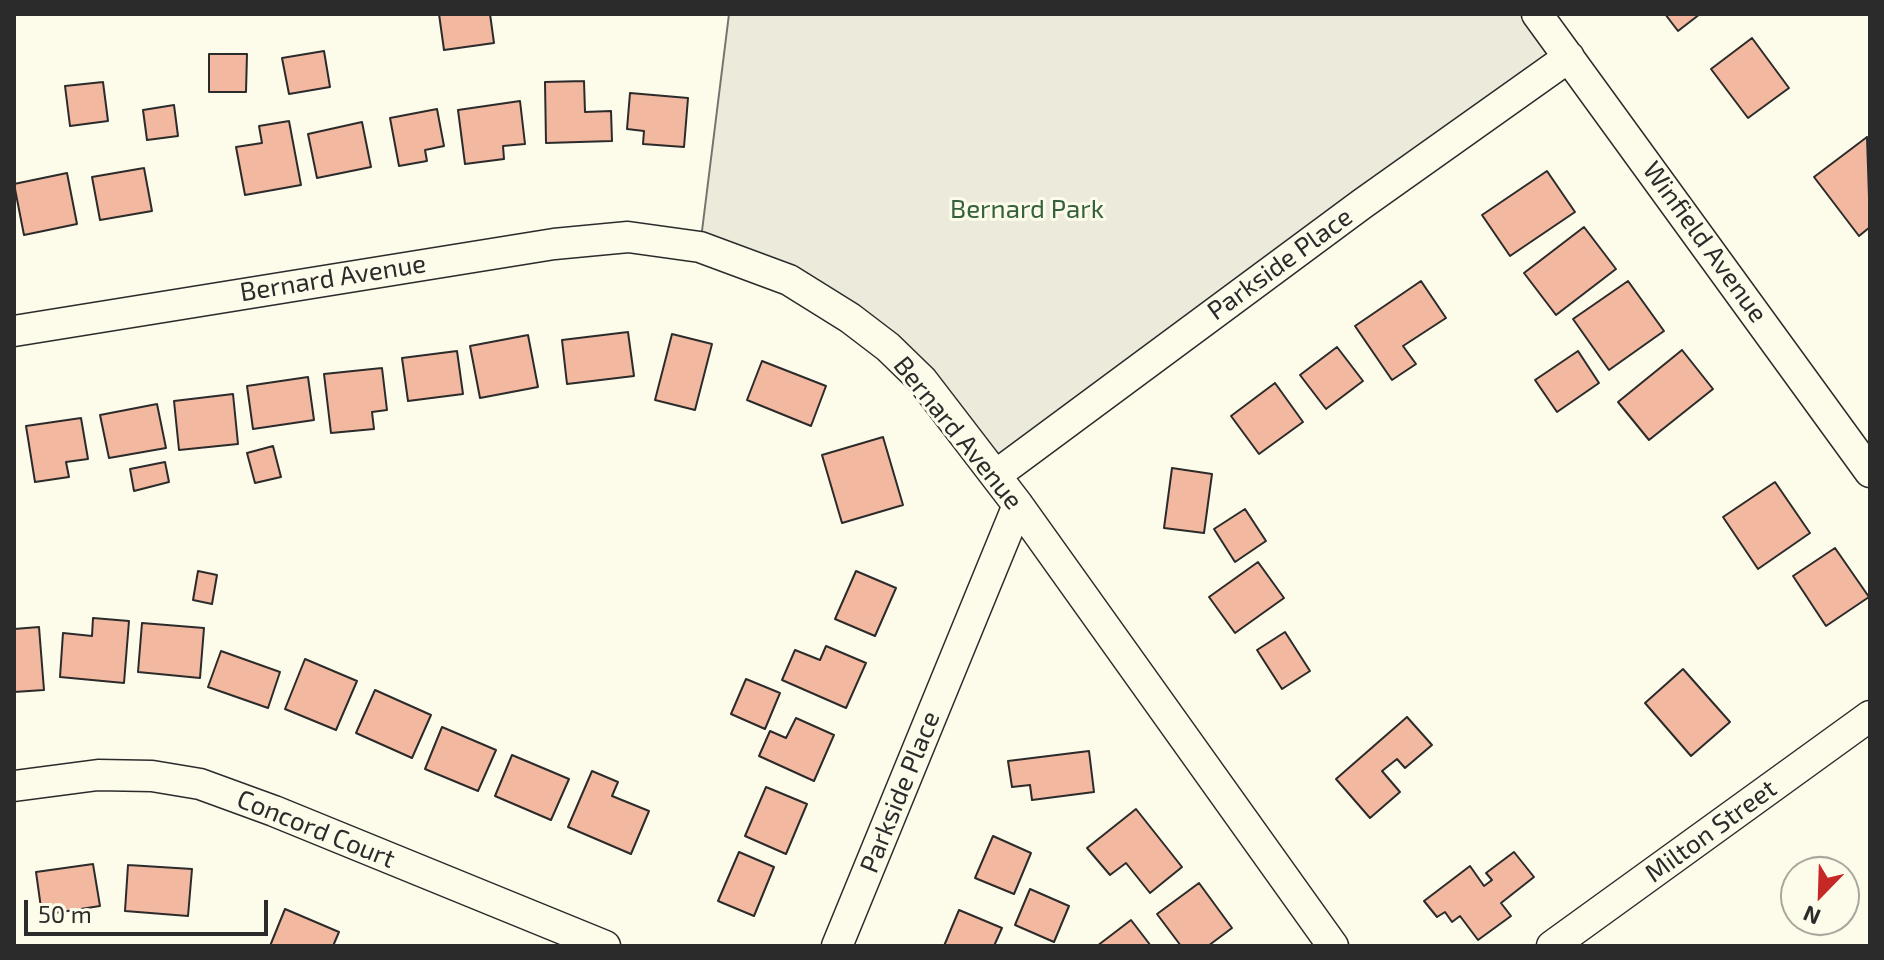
<!DOCTYPE html>
<style>
body{margin:0}
#map{position:relative;width:1884px;height:960px;overflow:hidden;background:#fdfbea;font-family:"Exo 2",sans-serif}
canvas{display:block}
.frame{position:absolute;inset:0;border:16px solid #2b2b2b;pointer-events:none}
.north{position:absolute;left:1780px;top:856px;width:80px;height:80px;box-sizing:border-box;background:#fdfbea;border:2px solid #a9a89e;border-radius:50%;rotate:203deg;font-size:22px;font-weight:700;line-height:32px;text-align:center;color:#2b2b2b}
.north::after{content:'';display:block;margin:auto;width:28px;height:36px;background:#c62828;clip-path:polygon(50% 0,100% 100%,50% 72%,0 100%)}
.scale{position:absolute;left:24px;top:900px;width:244px;height:36px;box-sizing:border-box;border:4px solid #2b2b2b;border-top:0;padding-left:10px;font-size:24px;line-height:28px;white-space:nowrap;color:#2b2b2b;-webkit-text-stroke:6px #fdfbea;paint-order:stroke}
</style>
<div id="map">
<canvas width="1884" height="960"></canvas>
<div class="frame"></div>
<div class="north">N</div>
<div class="scale">50 m</div>
</div>
<script>
const ctx = document.querySelector('canvas').getContext('2d');
ctx.lineJoin = 'round';
function fillPath(path, color) {
  ctx.fillStyle = color;
  ctx.fill(path, 'evenodd');
}
function toPath(rows) {
  const path = new Path2D();
  for (const r of rows) {
    path.moveTo(r[0], r[1]);
    for (let i = 2; i < r.length; i += 2) path.lineTo(r[i], r[i + 1]);
  }
  return path;
}
function strokePath(path, color, width, dash) {
  ctx.strokeStyle = color;
  ctx.lineWidth = width;
  ctx.lineCap = dash ? 'butt' : 'round';
  ctx.setLineDash(dash || []);
  ctx.stroke(path);
}
function write(font, color, halo, rows, align = 'center') {
  ctx.font = font + ' "Exo 2",sans-serif';
  ctx.lineWidth = 6;
  ctx.setLineDash([]);
  ctx.textBaseline = 'middle';
  ctx.strokeStyle = halo;
  ctx.fillStyle = color;
  for (const [text, x, y, turn = 0] of rows) {
    ctx.save();
    ctx.translate(x, y);
    ctx.rotate((+turn || 0) * Math.PI / 180);
    ctx.textAlign = isNaN(turn) ? turn : align;
    if (halo) ctx.strokeText(text, 0, 0);
    ctx.fillText(text, 0, 0);
    ctx.restore();
  }
}
const green = toPath([
 [729,14,1537,14,1569,57,996,475,888,347,700,247,729,14]
]);
const building = toPath([
 [439,14,490,14,494,43,444,50,439,14],
 [1665,14,1700,14,1678,31,1665,14],
 [1752,38,1789,88,1748,118,1711,69,1752,38],
 [324,51,330,87,289,94,282,58,324,51],
 [209,54,247,54,246,92,209,92,209,54],
 [584,81,585,112,611,111,612,141,546,143,545,82,584,81],
 [103,82,108,121,70,126,65,86,103,82],
 [630,93,688,98,684,147,643,144,644,131,627,129,630,93],
 [520,101,525,144,503,146,504,159,465,164,458,110,520,101],
 [174,105,178,136,147,140,143,110,174,105],
 [437,109,444,146,425,150,427,161,399,166,390,118,437,109],
 [289,121,301,185,245,195,236,147,262,143,259,126,289,121],
 [362,122,371,167,317,178,308,134,362,122],
 [1867,137,1870,227,1859,236,1814,177,1867,137],
 [144,168,152,211,100,220,92,177,144,168],
 [1547,171,1575,212,1510,256,1482,215,1547,171],
 [67,173,77,224,24,235,14,184,67,173],
 [1584,227,1616,269,1556,315,1524,273,1584,227],
 [1421,281,1446,318,1403,346,1416,364,1392,380,1355,326,1421,281],
 [1628,281,1664,331,1609,370,1573,319,1628,281],
 [628,332,634,376,567,384,562,340,628,332],
 [672,334,712,344,695,410,655,400,672,334],
 [528,335,538,387,480,398,470,346,528,335],
 [1337,347,1363,381,1326,409,1300,375,1337,347],
 [1682,350,1713,389,1649,440,1618,402,1682,350],
 [457,351,463,394,408,401,402,358,457,351],
 [1578,351,1599,383,1557,412,1535,380,1578,351],
 [762,361,826,386,811,426,747,400,762,361],
 [382,368,387,410,372,412,374,429,331,433,324,374,382,368],
 [308,377,314,420,253,429,247,386,308,377],
 [1275,383,1303,422,1259,454,1231,416,1275,383],
 [233,394,238,444,179,450,174,401,233,394],
 [157,404,166,448,109,458,100,415,157,404],
 [81,418,88,459,66,462,69,477,35,482,26,426,81,418],
 [883,437,903,505,842,523,822,455,883,437],
 [273,446,281,477,255,483,247,453,273,446],
 [165,462,169,482,134,491,130,469,165,462],
 [1172,468,1212,474,1204,533,1164,528,1172,468],
 [1775,482,1810,533,1758,569,1723,517,1775,482],
 [1245,509,1266,541,1235,562,1214,529,1245,509],
 [1835,548,1869,597,1826,626,1793,576,1835,548],
 [1258,562,1284,598,1235,633,1209,597,1258,562],
 [198,571,217,575,212,604,193,600,198,571],
 [856,571,896,588,875,636,835,619,856,571],
 [93,618,129,621,124,683,60,677,63,633,92,636,93,618],
 [142,623,204,628,200,678,138,672,142,623],
 [39,627,44,690,14,692,14,629,39,627],
 [1285,632,1310,671,1282,689,1257,650,1285,632],
 [826,646,866,663,846,708,782,680,795,650,820,660,826,646],
 [221,651,280,672,268,708,208,687,221,651],
 [305,659,357,681,336,730,285,709,305,659],
 [1683,669,1730,722,1691,756,1645,703,1683,669],
 [746,679,780,693,765,729,731,714,746,679],
 [375,690,431,715,412,758,356,733,375,690],
 [1407,717,1432,745,1405,768,1397,759,1382,771,1400,792,1370,818,1336,779,1407,717],
 [796,718,834,735,814,781,759,756,770,731,786,738,796,718],
 [442,727,496,750,478,791,425,769,442,727],
 [1089,751,1094,792,1032,800,1030,785,1012,787,1008,761,1089,751],
 [512,755,569,779,551,820,495,796,512,755],
 [592,771,618,782,612,796,649,811,631,854,568,827,592,771],
 [766,787,807,804,786,854,745,836,766,787],
 [1136,809,1182,867,1150,893,1126,863,1110,875,1087,848,1136,809],
 [993,836,1031,853,1014,894,975,878,993,836],
 [739,852,774,867,754,916,718,901,739,852],
 [1514,852,1534,877,1501,903,1511,916,1478,940,1460,916,1452,922,1445,912,1437,917,1424,901,1470,866,1484,886,1492,880,1486,873,1514,852],
 [93,864,100,906,42,915,36,872,93,864],
 [128,865,192,869,188,916,125,911,128,865],
 [1199,883,1232,928,1208,946,1181,946,1157,914,1199,883],
 [1030,889,1069,906,1054,942,1015,925,1030,889],
 [285,909,339,932,333,946,270,946,285,909],
 [959,910,1002,928,994,946,944,946,959,910],
 [1131,920,1151,946,1097,946,1131,920]
]);
const minor = toPath([
 [1537,14,1870,472],
 [14,331,554,244,628,237,700,247,789,280,850,318,888,347,922,380,1018,505,1333,946],
 [996,475,1362,204,1569,57],
 [14,786,98,775,152,776,200,784,274,811,605,946],
 [837,946,1018,505],
 [1552,946,1870,716]
]);
const parkNames = [
 ["Bernard Park",1027,209]
];
const streetNames = [
 ["Winfield Avenue",1705,242,54],
 ["Parkside Place",1280,264,-36],
 ["Bernard Avenue",333,278,-9],
 ["Bernard Avenue",958,433,51],
 ["Parkside Place",900,792,-68],
 ["Concord Court",316,829,22],
 ["Milton Street",1711,831,-36]
];
fillPath(green, '#ecebdb');
strokePath(green, '#74746e', 2);
fillPath(building, '#f2b8a0');
strokePath(building, '#2b2b2b', 2);
strokePath(minor, '#2b2b2b', 33);
strokePath(minor, '#fdfbea', 30);
write('26px', '#34623c', '#fdfbea', parkNames);
write('26px', '#2b2b2b', '#fdfbea', streetNames);
</script>
